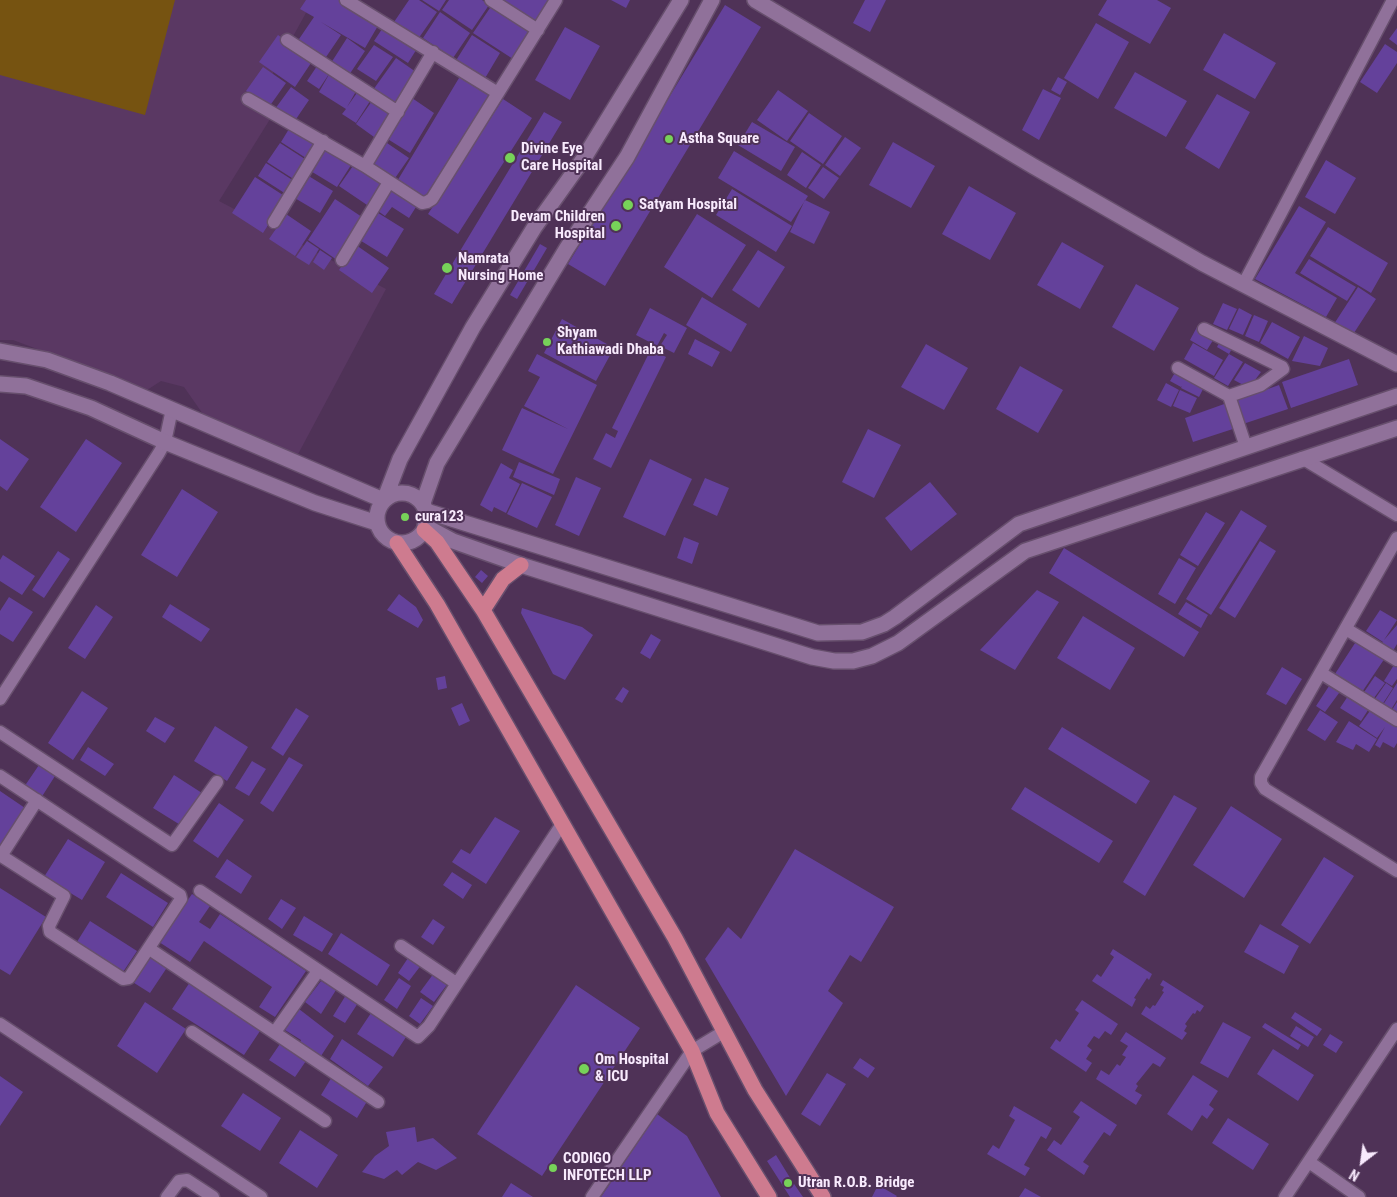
<!DOCTYPE html>
<style>
body{margin:0}
#map{position:relative;width:1397px;height:1197px;overflow:hidden;background:#4f3257;font-family:"Roboto Condensed",sans-serif}
canvas{display:block}
.north{position:absolute;left:1337px;top:1137px;width:50px;height:50px;-webkit-text-stroke:4px #4f3257;paint-order:stroke;rotate:210deg;font-size:14px;font-weight:700;line-height:20px;text-align:center;color:#f8eafd}
.north::after{content:'';display:block;margin:auto;width:18px;height:22px;background:#f8eafd;clip-path:polygon(50% 0,100% 100%,50% 72%,0 100%)}
</style>
<div id="map">
<canvas width="1397" height="1197"></canvas>
<div class="north">N</div>
</div>
<script>
const ctx = document.querySelector('canvas').getContext('2d');
ctx.lineJoin = 'round';
function fillPath(path, color) {
  ctx.fillStyle = color;
  ctx.fill(path, 'evenodd');
}
function toPath(rows) {
  const path = new Path2D();
  for (const r of rows) {
    if (r.length === 3) {
      path.moveTo(r[0] + r[2], r[1]);
      path.arc(r[0], r[1], r[2], 0, 2 * Math.PI);
      continue;
    }
    path.moveTo(r[0], r[1]);
    for (let i = 2; i < r.length; i += 2) path.lineTo(r[i], r[i + 1]);
  }
  return path;
}
function strokePath(path, color, width, dash) {
  ctx.strokeStyle = color;
  ctx.lineWidth = width;
  ctx.lineCap = dash ? 'butt' : 'round';
  ctx.setLineDash(dash || []);
  ctx.stroke(path);
}
function write(font, color, halo, rows, align = 'center') {
  ctx.font = font + ' "Roboto Condensed",sans-serif';
  ctx.lineWidth = 4;
  ctx.setLineDash([]);
  ctx.textBaseline = 'middle';
  ctx.strokeStyle = halo;
  ctx.fillStyle = color;
  for (const [text, x, y, turn = 0] of rows) {
    ctx.save();
    ctx.translate(x, y);
    ctx.rotate((+turn || 0) * Math.PI / 180);
    ctx.textAlign = isNaN(turn) ? turn : align;
    if (halo) ctx.strokeText(text, 0, 0);
    ctx.fillText(text, 0, 0);
    ctx.restore();
  }
}
const built = toPath([
 [0,0,313,0,256,104,272,116,219,201,386,289,296,458,205,417,184,387,161,381,147,390,13,340,0,340]
]);
const green = toPath([
 [0,0,175,0,145,115,0,75]
]);
const building = toPath([
 [306,0,339,0,379,24,365,48,321,22,341,35,324,60,297,42,314,17,300,9],
 [409,0,419,0,437,12,418,39,394,22],
 [422,0,446,0,439,11],
 [449,0,482,0,489,5,472,30,442,10],
 [501,0,550,0,537,22],
 [611,0,630,0,626,8],
 [865,0,886,0,870,32,853,23],
 [1107,0,1157,0,1171,8,1150,44,1098,15],
 [492,5,531,31,513,59,473,33],
 [725,5,761,27,605,286,568,264],
 [440,12,470,33,453,58,423,38],
 [1096,23,1129,42,1098,99,1064,78],
 [384,26,418,47,408,63,374,41],
 [565,27,600,46,570,100,535,80],
 [1397,28,1397,45,1389,39],
 [1224,33,1276,63,1255,99,1203,70],
 [278,35,313,60,295,87,259,62],
 [472,35,500,53,484,80,455,62],
 [347,38,365,51,349,75,331,63],
 [1385,44,1397,52,1397,63,1377,93,1360,82],
 [374,45,393,57,376,81,357,69],
 [396,58,416,72,393,105,373,90],
 [319,63,331,71,319,89,307,81],
 [263,67,286,83,269,107,246,91],
 [331,71,358,88,347,107,359,90,372,98,356,123,342,114,346,109,319,92],
 [1135,72,1187,101,1166,137,1114,108],
 [462,73,491,92,423,200,396,183],
 [1058,77,1067,82,1060,95,1051,90],
 [291,87,309,100,294,122,275,109],
 [1043,89,1061,98,1039,140,1022,130],
 [778,90,808,111,787,141,757,120],
 [1217,94,1250,112,1219,169,1185,148],
 [374,98,392,111,374,137,356,124],
 [412,98,434,113,410,153,386,138],
 [503,99,532,118,458,234,428,214],
 [544,112,562,122,452,304,434,294],
 [809,113,842,136,823,164,790,141],
 [752,122,795,147,781,171,738,145],
 [292,124,320,142,309,160,281,142],
 [845,137,861,148,840,176,825,165],
 [893,142,935,166,911,208,869,185],
 [280,143,308,161,295,180,267,162],
 [387,143,409,158,393,181,371,165],
 [325,145,353,162,337,187,309,170],
 [734,151,808,196,791,222,718,178],
 [802,152,821,165,806,188,787,175],
 [1326,160,1356,178,1335,214,1305,197],
 [266,163,294,181,286,194,258,176],
 [355,163,386,183,370,207,339,186],
 [823,167,839,178,824,199,808,188],
 [307,175,333,191,320,213,293,197],
 [255,177,286,197,263,233,232,213],
 [969,186,1016,213,990,260,942,234],
 [390,189,416,207,409,218,392,207,385,216,375,209],
 [732,189,792,226,776,252,716,215],
 [335,199,365,219,337,260,308,240],
 [805,200,830,212,814,244,790,232],
 [1299,206,1326,222,1295,273,1337,298,1326,317,1255,279],
 [375,211,404,229,387,257,358,239],
 [286,214,311,231,295,256,269,239],
 [697,214,746,245,712,298,664,267],
 [1328,227,1388,263,1371,293,1310,256],
 [307,241,319,249,309,265,296,257],
 [1062,242,1104,266,1080,309,1037,285],
 [540,244,547,248,517,299,510,295],
 [356,245,389,268,372,293,339,270],
 [320,250,332,258,324,270,313,262],
 [758,250,785,267,759,308,732,290],
 [1309,259,1356,287,1347,301,1300,273],
 [1136,284,1179,308,1154,351,1112,327],
 [1358,287,1376,299,1352,336,1334,324],
 [702,297,747,324,731,352,686,325],
 [1223,303,1237,309,1227,330,1213,324],
 [650,308,687,328,674,353,660,346,667,335,664,333,657,346,636,335],
 [1239,308,1252,315,1243,335,1229,329],
 [1254,315,1268,321,1259,342,1245,336],
 [562,319,614,348,596,381,544,353],
 [1272,322,1300,337,1288,359,1260,343],
 [1197,327,1215,337,1207,350,1190,340],
 [1304,336,1328,348,1320,366,1292,361],
 [695,339,720,352,712,367,688,354],
 [1221,339,1234,345,1229,354,1217,347],
 [1193,343,1223,360,1214,376,1184,359],
 [926,344,968,368,944,410,901,387],
 [651,349,666,357,611,468,593,459,606,433,615,438,618,431,612,428],
 [537,354,597,385,553,474,502,450,522,408,568,429,524,406,540,377,528,371],
 [1229,354,1243,362,1228,386,1214,378],
 [1349,359,1358,385,1291,408,1282,382],
 [1245,363,1261,372,1249,388,1234,380],
 [1020,366,1063,390,1038,433,996,409],
 [1177,369,1205,385,1199,397,1181,388,1182,386,1181,387,1170,381],
 [1166,383,1179,390,1171,407,1157,400],
 [1279,385,1288,409,1240,425,1232,402],
 [1180,390,1197,398,1190,413,1173,406],
 [1227,403,1236,428,1193,442,1185,418],
 [868,429,901,445,874,498,842,482],
 [0,439,29,459,7,491,0,486],
 [86,439,122,463,76,532,40,507],
 [650,459,692,479,665,536,623,517],
 [519,462,560,479,554,495,513,477],
 [501,463,513,470,509,478,520,484,506,513,494,507,492,512,480,505],
 [576,477,601,488,579,536,555,525],
 [705,478,729,488,717,516,693,505],
 [930,482,957,514,911,551,885,518],
 [522,483,552,497,537,528,507,514],
 [182,489,218,512,177,577,141,555],
 [1241,510,1267,526,1211,615,1186,599],
 [1206,512,1225,523,1198,566,1180,555],
 [684,537,699,543,692,564,677,558],
 [1260,541,1276,551,1235,618,1219,608],
 [1064,548,1199,632,1184,657,1049,573],
 [58,551,70,559,44,598,32,590],
 [3,555,35,576,22,595,0,581,0,560],
 [1179,558,1196,568,1175,604,1158,594],
 [481,570,488,576,482,583,475,577],
 [1037,590,1059,602,1015,670,980,650],
 [399,594,416,607,423,620,418,628,387,610],
 [9,597,33,612,13,642,0,634,0,611],
 [1186,602,1208,615,1201,628,1178,614],
 [170,604,210,629,201,642,162,617],
 [96,605,113,617,85,659,68,648],
 [522,608,582,627,593,635,565,680,553,674,521,613],
 [1380,610,1397,620,1384,640,1397,625,1397,644,1391,654,1380,647,1383,642,1366,631],
 [1083,616,1135,648,1110,690,1057,658],
 [651,634,661,640,650,659,640,653],
 [1357,640,1385,658,1360,695,1333,677],
 [1397,660,1397,679,1392,686,1384,681],
 [1282,667,1302,679,1286,705,1266,694],
 [445,676,447,688,438,690,436,678],
 [1375,676,1385,683,1371,702,1362,695],
 [1331,683,1342,689,1325,712,1316,706],
 [1386,683,1393,688,1380,708,1372,703],
 [1397,683,1397,700,1389,713,1381,708],
 [623,687,629,691,622,703,615,699],
 [82,691,108,708,73,760,48,743],
 [1350,693,1370,707,1361,721,1340,708],
 [1397,702,1397,718,1390,713],
 [462,703,470,721,459,726,451,708],
 [296,708,309,716,283,756,271,748],
 [1372,708,1388,722,1397,725,1397,743,1394,748,1383,742,1380,748,1375,745,1385,727,1377,738,1359,726],
 [1320,710,1338,722,1325,741,1307,730],
 [155,717,175,728,165,743,146,731],
 [1349,721,1377,739,1369,752,1356,744,1353,750,1336,742],
 [215,726,248,747,227,781,194,761],
 [1062,727,1150,781,1136,804,1048,749],
 [88,747,114,764,105,776,80,760],
 [289,757,303,765,273,812,260,803],
 [252,761,266,769,249,796,235,788],
 [39,765,55,776,41,798,24,787],
 [174,775,202,793,182,826,153,808],
 [1025,787,1113,841,1099,863,1011,809],
 [0,791,25,808,0,845],
 [1174,795,1197,808,1145,896,1123,882],
 [219,803,244,820,218,858,193,841],
 [1231,806,1282,839,1244,898,1193,865],
 [495,817,520,831,486,884,452,862,461,849,470,854],
 [68,839,105,862,82,900,44,877],
 [795,849,894,907,861,962,850,955,828,991,843,1003,786,1096,705,959,728,927,741,939],
 [1324,857,1354,876,1310,944,1281,925],
 [227,859,252,876,241,894,215,877],
 [452,872,472,885,463,899,443,885],
 [121,873,168,903,153,927,106,897],
 [0,888,46,917,10,975,0,969],
 [192,894,210,906,199,922,210,929,220,914,306,971,275,1017,259,1007,272,987,204,941,190,962,159,942],
 [281,899,296,908,282,929,268,919],
 [304,916,333,934,322,952,293,935],
 [433,919,445,927,433,945,421,937],
 [90,921,137,951,121,975,75,945],
 [1260,924,1299,946,1284,974,1244,952],
 [341,933,390,965,377,986,328,954],
 [1113,949,1152,974,1149,980,1147,978,1134,998,1136,999,1132,1007,1092,981,1097,974,1101,977,1114,957,1110,954],
 [149,953,168,966,150,993,131,981],
 [410,955,422,964,409,981,398,973],
 [434,973,449,982,434,1002,420,992],
 [399,978,411,986,397,1009,384,1000],
 [1163,980,1204,1006,1200,1012,1197,1010,1195,1014,1193,1013,1185,1024,1187,1026,1184,1031,1187,1033,1182,1040,1141,1014,1146,1006,1150,1009,1153,1005,1155,1006,1164,992,1162,991,1164,987,1160,985],
 [321,981,336,990,321,1014,305,1002],
 [190,982,262,1028,244,1055,172,1009],
 [576,985,640,1028,542,1176,477,1134],
 [346,995,358,1003,345,1023,333,1016],
 [421,998,433,1006,420,1024,409,1016],
 [1082,1000,1118,1024,1111,1035,1105,1031,1099,1039,1094,1036,1087,1046,1092,1050,1086,1059,1092,1063,1086,1072,1050,1048,1056,1039,1060,1042,1079,1013,1075,1010],
 [145,1002,186,1029,157,1073,117,1046],
 [299,1009,334,1036,321,1056,300,1043,301,1040,285,1030],
 [1295,1012,1322,1029,1317,1036,1291,1018],
 [371,1013,406,1037,393,1057,357,1034],
 [1223,1022,1251,1037,1228,1078,1200,1063],
 [1265,1023,1301,1045,1298,1050,1262,1027],
 [1296,1026,1314,1037,1308,1047,1290,1036],
 [1126,1032,1166,1058,1160,1067,1153,1063,1136,1084,1138,1086,1135,1091,1142,1095,1136,1105,1096,1079,1101,1070,1109,1075,1117,1064,1120,1066,1126,1057,1122,1055,1128,1046,1120,1041],
 [1330,1034,1343,1042,1336,1053,1323,1045],
 [342,1039,383,1067,368,1086,330,1059],
 [282,1041,308,1058,295,1077,269,1060],
 [1273,1049,1314,1075,1298,1101,1257,1074],
 [860,1058,875,1068,868,1078,853,1068],
 [827,1073,846,1084,820,1126,801,1114],
 [333,1075,369,1098,357,1118,321,1095],
 [1193,1075,1218,1091,1209,1105,1214,1109,1207,1119,1202,1115,1192,1131,1167,1114],
 [0,1076,23,1092,0,1126],
 [243,1093,281,1118,260,1151,221,1126],
 [1081,1101,1117,1125,1110,1136,1104,1132,1083,1162,1089,1166,1084,1175,1047,1150,1054,1140,1061,1145,1080,1117,1073,1112],
 [1014,1106,1052,1128,1046,1139,1041,1136,1024,1165,1030,1168,1025,1176,987,1154,993,1145,999,1149,1015,1120,1009,1116],
 [657,1114,687,1136,721,1197,601,1197],
 [1228,1118,1269,1144,1253,1170,1212,1143],
 [415,1127,417,1142,433,1138,457,1158,436,1170,418,1162,402,1175,397,1170,384,1179,362,1172,375,1156,389,1146,386,1132],
 [300,1130,338,1155,317,1188,279,1163],
 [776,1155,792,1181,803,1197,790,1197,767,1161],
 [511,1183,533,1197,502,1197],
 [878,1185,897,1196,896,1197,872,1197],
 [1025,1188,1041,1197,1019,1197]
]);
const street = toPath([
 [346,0,498,93],
 [491,0,538,30],
 [287,40,398,112],
 [248,99,365,166,422,203,427,202,432,199,556,0],
 [365,166,433,52],
 [274,222,323,141],
 [342,260,389,182],
 [1243,285,1393,0],
 [1204,329,1282,367,1283,369,1261,385,1229,396,1246,447],
 [1178,368,1229,396],
 [1302,458,1397,515],
 [1397,538,1261,777,1261,783,1265,789,1397,871],
 [1346,629,1397,660],
 [1321,673,1397,720],
 [0,699,159,453,165,442,172,409],
 [0,732,172,845,217,782],
 [0,776,180,895,181,899,129,978,123,979,50,932,49,926,64,896,0,855],
 [1,856,37,800],
 [200,891,418,1037,429,1026,562,824],
 [401,946,456,983],
 [154,952,378,1102],
 [0,1024,261,1197],
 [192,1032,325,1121],
 [275,1032,318,971],
 [1309,1162,1359,1197],
 [167,1197,179,1181,187,1180,213,1197],
 [592,1197,692,1051,725,1031],
 [1285,1197,1397,1029]
]);
const secondary = toPath([
 [755,0,1033,166,1202,263,1397,364],
 [0,351,47,360,110,383,383,500],
 [0,384,26,386,91,408,165,442,315,503,377,523],
 [402,518,25],
 [385,498,400,459,473,327,534,228,584,158,681,0],
 [423,503,437,463,567,248,627,157,712,0],
 [426,511,818,633,862,632,884,624,895,617,1019,524,1397,396],
 [425,526,453,541,521,565,812,657,834,661,853,661,872,656,898,643,1025,551,1397,428]
]);
const primary = toPath([
 [424,530,437,542,483,610,675,938,755,1090,823,1197],
 [397,543,437,604,692,1051,717,1113,769,1197],
 [483,610,503,579,521,565]
]);
const markers = [
 [669,139,5,"#77d259"],
 [510,158,6,"#77d259"],
 [628,205,6,"#77d259"],
 [616,226,6,"#77d259"],
 [447,268,6,"#77d259"],
 [547,342,5,"#77d259"],
 [405,517,5,"#77d259"],
 [584,1069,6,"#77d259"],
 [553,1168,5,"#77d259"],
 [788,1183,5,"#77d259"]
];
const poiNames = [
 ["Astha Square",679,139],
 ["Divine Eye",521,149],
 ["Care Hospital",521,166],
 ["Satyam Hospital",639,205],
 ["Devam Children",605,217,"right"],
 ["Hospital",605,234,"right"],
 ["Namrata",458,259],
 ["Nursing Home",458,276],
 ["Shyam",557,333],
 ["Kathiawadi Dhaba",557,350],
 ["cura123",415,517],
 ["Om Hospital",595,1060],
 ["& ICU",595,1077],
 ["CODIGO",563,1159],
 ["INFOTECH LLP",563,1176],
 ["Utran R.O.B. Bridge",798,1183]
];
fillPath(built, '#5a3863');
fillPath(green, '#765311');
fillPath(building, '#64419b');
strokePath(street, '#674f6d', 15);
strokePath(secondary, '#674f6d', 18);
strokePath(primary, '#674f6d', 18);
strokePath(street, '#90719a', 12);
strokePath(secondary, '#90719a', 15);
strokePath(primary, '#ce7b8f', 15);
for (const [x, y, r, color] of markers) {
  const dot = new Path2D();
  dot.arc(x, y, r, 0, 2 * Math.PI);
  ctx.fillStyle = color;
  ctx.fill(dot);
  strokePath(dot, '#4f3257', 2);
}
write('bold 15px', '#f8eafd', '#4f3257', poiNames, 'left');
</script>
